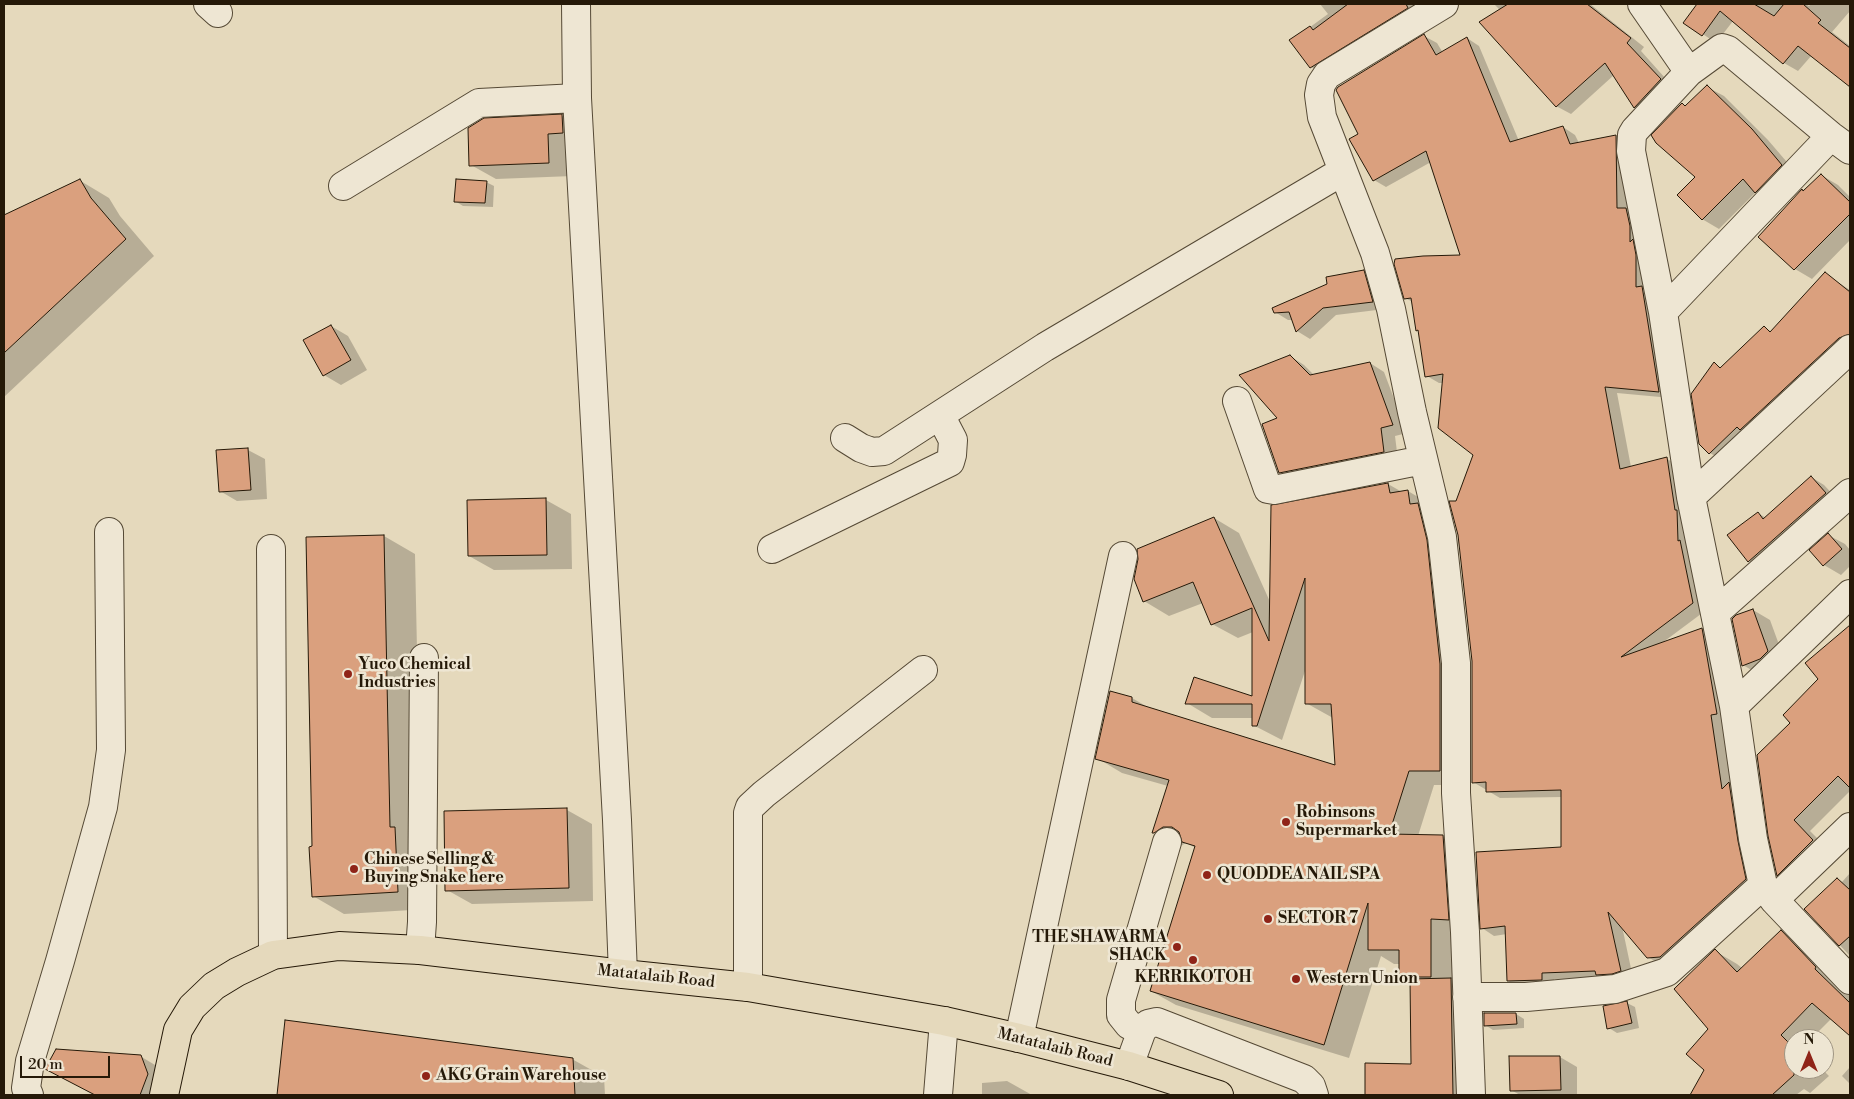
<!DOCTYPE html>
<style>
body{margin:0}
#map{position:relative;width:1854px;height:1099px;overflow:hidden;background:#e5d9bc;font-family:"Libre Bodoni",serif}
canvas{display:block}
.frame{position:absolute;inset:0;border:5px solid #251908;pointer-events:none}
.north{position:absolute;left:1784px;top:1029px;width:50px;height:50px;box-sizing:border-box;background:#eee6d3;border:1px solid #9e9482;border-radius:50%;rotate:0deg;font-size:14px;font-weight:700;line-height:20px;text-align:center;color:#251908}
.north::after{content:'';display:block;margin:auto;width:18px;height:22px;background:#8f2418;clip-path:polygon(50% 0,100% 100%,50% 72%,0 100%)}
.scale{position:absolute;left:20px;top:1056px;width:90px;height:22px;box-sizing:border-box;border:2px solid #251908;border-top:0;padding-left:6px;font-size:15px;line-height:18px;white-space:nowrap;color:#251908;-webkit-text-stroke:4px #eee6d3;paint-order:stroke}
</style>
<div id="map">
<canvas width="1854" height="1099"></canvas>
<div class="frame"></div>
<div class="north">N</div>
<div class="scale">20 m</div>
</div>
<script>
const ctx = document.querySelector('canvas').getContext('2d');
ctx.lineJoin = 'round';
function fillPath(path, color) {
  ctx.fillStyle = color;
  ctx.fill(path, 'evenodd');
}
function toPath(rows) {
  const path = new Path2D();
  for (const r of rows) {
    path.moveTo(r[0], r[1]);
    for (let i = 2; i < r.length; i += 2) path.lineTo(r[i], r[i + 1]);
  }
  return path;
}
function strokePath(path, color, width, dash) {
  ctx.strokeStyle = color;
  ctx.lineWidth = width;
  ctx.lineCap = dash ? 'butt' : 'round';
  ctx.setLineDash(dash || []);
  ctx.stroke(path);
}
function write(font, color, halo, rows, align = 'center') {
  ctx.font = font + ' "Libre Bodoni",serif';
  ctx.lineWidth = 5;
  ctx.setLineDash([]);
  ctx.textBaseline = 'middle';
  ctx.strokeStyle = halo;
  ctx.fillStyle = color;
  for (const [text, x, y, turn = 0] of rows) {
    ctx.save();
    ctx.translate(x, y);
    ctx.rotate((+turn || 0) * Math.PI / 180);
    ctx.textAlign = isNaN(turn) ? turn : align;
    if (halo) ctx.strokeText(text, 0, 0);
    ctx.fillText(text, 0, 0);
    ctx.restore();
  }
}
const shadow = toPath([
 [1320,4,1427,4,1324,75,1311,67,1291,41,1328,14],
 [1494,4,1590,4,1644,47,1641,51,1674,88,1649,116,1635,107,1614,75,1571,114,1556,106,1500,10],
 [1699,4,1806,4,1809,6,1811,4,1850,4,1850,11,1832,32,1850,46,1850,86,1812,55,1798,71,1784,63,1733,21,1716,43,1685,22],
 [1424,36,1437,43,1443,53,1467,38,1479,46,1519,141,1563,127,1575,135,1579,143,1616,136,1629,143,1671,398,1617,393,1631,467,1667,459,1680,466,1705,611,1662,643,1702,629,1714,636,1758,887,1661,965,1648,957,1622,926,1633,978,1554,979,1554,986,1521,988,1508,981,1507,934,1494,936,1482,928,1563,848,1563,797,1500,798,1473,782,1473,661,1457,502,1475,454,1443,383,1439,383,1427,376,1420,332,1417,330,1413,302,1405,298,1461,257,1431,162,1386,187,1374,180,1359,135],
 [1707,87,1724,96,1768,140,1798,175,1772,202,1756,192,1719,229,1702,219,1697,177,1682,104,1686,106],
 [562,116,587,130,573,176,496,179,471,165],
 [1821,175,1838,185,1850,197,1850,240,1812,279,1795,269,1760,237],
 [79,180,109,198,120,216,154,256,4,397,4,217],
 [486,182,494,186,493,207,463,206,455,201],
 [1363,271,1377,279,1385,309,1336,315,1310,339,1297,331,1293,320,1288,320,1275,312],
 [1825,274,1850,290,1850,351,1725,462,1710,453,1714,364,1722,368,1765,328,1772,332],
 [331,326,348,336,367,370,341,385,324,375],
 [1290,356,1304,365,1315,376,1370,363,1384,372,1407,433,1395,436,1398,460,1295,481,1280,472,1279,419],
 [248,450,265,459,267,499,237,501,220,491],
 [1811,477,1824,485,1839,501,1762,569,1749,561,1758,513,1766,518],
 [1388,484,1402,492,1408,491,1433,506,1465,785,1434,785,1418,836,1443,836,1468,850,1476,1095,1366,1095,1367,1064,1412,1065,1411,983,1400,977,1400,964,1394,964,1381,956,1349,1058,1176,1005,1151,991,1196,848,1186,843,1179,847,1154,832,1168,786,1122,773,1097,758,1132,698,1151,709,1337,767,1333,718,1306,703,1306,668,1282,740,1253,725,1253,718,1212,718,1187,703,1253,697,1253,632,1238,638,1212,624,1203,603,1169,616,1144,601,1214,518,1239,533,1271,604],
 [546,500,571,514,572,569,494,570,469,556],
 [1828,535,1845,544,1850,550,1850,566,1841,575,1824,565],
 [384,536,415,554,421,843,429,909,344,914,313,896,307,538],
 [1753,610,1770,620,1785,661,1760,675,1743,665],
 [1844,632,1850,635,1850,791,1810,831,1829,850,1794,884,1778,875,1792,723,1820,679],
 [567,810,592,824,593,901,472,904,447,890],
 [1850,873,1850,956,1806,909,1838,879,1842,882],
 [1781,932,1804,945,1850,994,1850,1000,1811,1039,1794,1039,1794,1069,1822,1069,1829,1076,1810,1093,1804,1089,1796,1095,1691,1095,1706,1070,1715,951,1737,964,1742,968],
 [1627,1003,1635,1007,1639,1028,1617,1033,1609,1028],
 [1516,1014,1524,1019,1524,1028,1493,1030,1485,1025],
 [286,1022,572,1059,604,1077,605,1095,278,1095],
 [140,1056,165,1071,170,1095,95,1095,71,1082],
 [1510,1057,1560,1057,1577,1067,1577,1095,1520,1095,1511,1090],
 [1850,1067,1850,1084,1842,1076],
 [1007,1081,1032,1095,982,1095,982,1083]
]);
const building = toPath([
 [1348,4,1406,4,1408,8,1310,68,1289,40,1310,26,1313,30,1348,4],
 [1508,4,1587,4,1631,38,1627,43,1661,79,1634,108,1605,63,1556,107,1479,22,1508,4],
 [1697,4,1754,4,1774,16,1784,4,1803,4,1821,20,1818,23,1850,48,1850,87,1798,46,1783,64,1720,11,1702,36,1683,23,1697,4],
 [1424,34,1436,55,1467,37,1510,142,1563,126,1570,144,1616,135,1617,208,1626,208,1630,226,1630,242,1633,239,1636,255,1636,287,1642,286,1659,392,1605,387,1620,469,1667,457,1675,510,1677,510,1678,541,1680,540,1693,603,1621,657,1702,628,1717,714,1711,715,1722,789,1729,782,1738,841,1746,879,1660,957,1647,958,1608,912,1621,971,1612,974,1596,975,1595,971,1542,973,1542,980,1507,981,1505,926,1480,929,1476,852,1561,847,1561,790,1486,792,1486,782,1472,783,1472,661,1458,535,1449,501,1456,501,1473,455,1438,428,1443,374,1425,377,1418,330,1416,331,1411,298,1404,299,1394,264,1395,259,1423,256,1460,255,1426,151,1373,181,1349,139,1358,134,1336,90,1338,87,1424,34],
 [1707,85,1752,129,1782,165,1755,193,1743,179,1702,220,1677,195,1695,177,1656,143,1651,135,1682,103,1685,106,1707,85],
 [562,114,563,133,548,134,549,163,469,166,468,128,484,118,562,114],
 [1821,174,1850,202,1850,214,1794,270,1758,237,1802,189,1803,191,1821,174],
 [80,179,91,198,126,239,4,353,4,215,80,179],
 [456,179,487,181,485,203,454,202,456,179],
 [1364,270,1373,302,1323,308,1296,332,1289,312,1274,313,1272,308,1327,284,1326,277,1364,270],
 [1825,272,1850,292,1850,334,1839,338,1740,430,1737,427,1709,454,1699,444,1691,394,1714,362,1720,368,1764,326,1770,332,1825,272],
 [331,325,351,360,323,376,303,340,331,325],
 [1290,355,1310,375,1370,362,1393,425,1381,428,1384,452,1279,473,1262,424,1277,418,1239,375,1290,355],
 [248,448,251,490,219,492,216,450,248,448],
 [1811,476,1826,493,1748,562,1727,535,1758,512,1763,519,1811,476],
 [1388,483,1390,493,1408,490,1410,504,1418,503,1427,540,1440,664,1440,771,1409,771,1389,834,1443,835,1449,920,1431,919,1431,977,1399,977,1399,950,1368,950,1368,903,1324,1045,1150,991,1195,846,1182,842,1179,832,1172,827,1163,827,1154,833,1152,833,1169,780,1095,759,1110,691,1132,697,1132,702,1335,765,1331,704,1305,704,1305,578,1257,726,1252,726,1252,704,1185,704,1194,677,1252,696,1252,608,1211,625,1193,582,1143,602,1134,579,1138,559,1137,549,1214,517,1269,641,1271,505,1388,483],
 [546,498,547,555,468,556,467,500,546,498],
 [1828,533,1842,549,1823,566,1809,550,1828,533],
 [384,535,390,827,395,827,398,892,312,897,309,847,312,846,306,537,384,535],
 [1753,609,1768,651,1760,659,1742,666,1732,619,1736,615,1753,609],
 [1850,625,1850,788,1838,776,1794,820,1813,840,1777,876,1768,836,1757,755,1790,723,1783,715,1818,679,1805,663,1850,625],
 [567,808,569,888,445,891,444,811,567,808],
 [1837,878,1850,890,1850,936,1839,946,1804,909,1837,878],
 [1781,930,1816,967,1815,969,1850,1003,1850,1036,1812,1003,1781,1035,1794,1048,1794,1075,1772,1095,1690,1095,1704,1070,1686,1054,1708,1029,1674,989,1715,949,1737,972,1781,930],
 [1451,978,1453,1095,1365,1095,1365,1063,1411,1064,1410,979,1451,978],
 [1627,1001,1632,1023,1607,1029,1603,1006,1627,1001],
 [1484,1013,1516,1013,1517,1024,1484,1026,1484,1013],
 [285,1020,573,1058,575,1095,277,1095,285,1020],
 [56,1049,141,1055,148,1074,140,1095,95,1095,45,1069,56,1049],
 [1509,1056,1560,1056,1561,1090,1510,1091,1509,1056]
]);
const minor = toPath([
 [208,4,218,13],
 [576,4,577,98,617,820,623,974],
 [1444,4,1327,75,1321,84,1319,95,1322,117,1375,253,1391,309,1412,412,1442,537,1456,663,1456,793,1465,932,1471,1095],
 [1642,4,1689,72],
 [1850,150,1831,136,1728,50,1722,48,1689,72,1635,130,1632,135,1631,151,1663,312,1691,497,1734,706,1753,839,1763,885,1774,900,1850,980],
 [343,186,479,103,577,98],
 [1663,312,1831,136],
 [1237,401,1268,489,1274,490,1423,460],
 [845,438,861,448,872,452,884,451,1045,347,1343,171],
 [1691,497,1850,349],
 [271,549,273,955],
 [772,549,950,462,952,455,953,440,940,415],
 [1715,613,1850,493],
 [1734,706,1850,594],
 [1774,900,1850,827],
 [420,950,422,922,424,658],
 [748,987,748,813,750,807,764,794,923,670],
 [1467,997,1526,997,1615,989,1667,972,1763,885],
 [1142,1030,1129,1025,1121,1015,1121,1000,1167,842],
 [1019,1038,1123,556],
 [1129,1066,1142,1030,1148,1024,1157,1022,1304,1079,1311,1086,1314,1095],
 [29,1095,26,1088,30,1061,60,961,103,807,111,750,109,532],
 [938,1095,944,1021]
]);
const major = toPath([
 [164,1095,178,1030,192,1007,214,986,237,972,273,955,339,946,420,950,623,974,748,987,944,1021,1019,1038,1129,1066,1219,1095]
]);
const markers = [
 [348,674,5,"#8f2418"],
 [1286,822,5,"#8f2418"],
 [354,869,5,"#8f2418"],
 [1207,875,5,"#8f2418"],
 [1268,919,5,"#8f2418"],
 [1177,947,5,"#8f2418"],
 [1193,960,5,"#8f2418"],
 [1296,979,5,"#8f2418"],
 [426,1076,5,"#8f2418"]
];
const poiNames = [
 ["Yuco Chemical",358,665],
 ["Industries",358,683],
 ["Robinsons",1296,813],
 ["Supermarket",1296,831],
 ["Chinese Selling &",364,860],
 ["Buying Snake here",364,878],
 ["QUODDEA NAIL SPA",1217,875],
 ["SECTOR 7",1278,919],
 ["THE SHAWARMA",1167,938,"right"],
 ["SHACK",1167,956,"right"],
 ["KERRIKOTOH",1193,978,"center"],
 ["Western Union",1306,979],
 ["AKG Grain Warehouse",436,1076]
];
const streetNames = [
 ["Matatalaib Road",656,977,6],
 ["Matatalaib Road",1055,1048,14]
];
fillPath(shadow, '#0003');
fillPath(building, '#daa07e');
strokePath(building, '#251908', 1);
strokePath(minor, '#554935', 30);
strokePath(major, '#251908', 30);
strokePath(minor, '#eee6d3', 28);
strokePath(major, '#e5d9bc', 28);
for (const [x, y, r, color] of markers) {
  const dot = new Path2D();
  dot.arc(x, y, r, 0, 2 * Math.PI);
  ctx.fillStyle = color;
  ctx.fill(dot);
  strokePath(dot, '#eee6d3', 2);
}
write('bold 16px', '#251908', '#eee6d3', poiNames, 'left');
write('16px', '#251908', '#eee6d3', streetNames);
</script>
